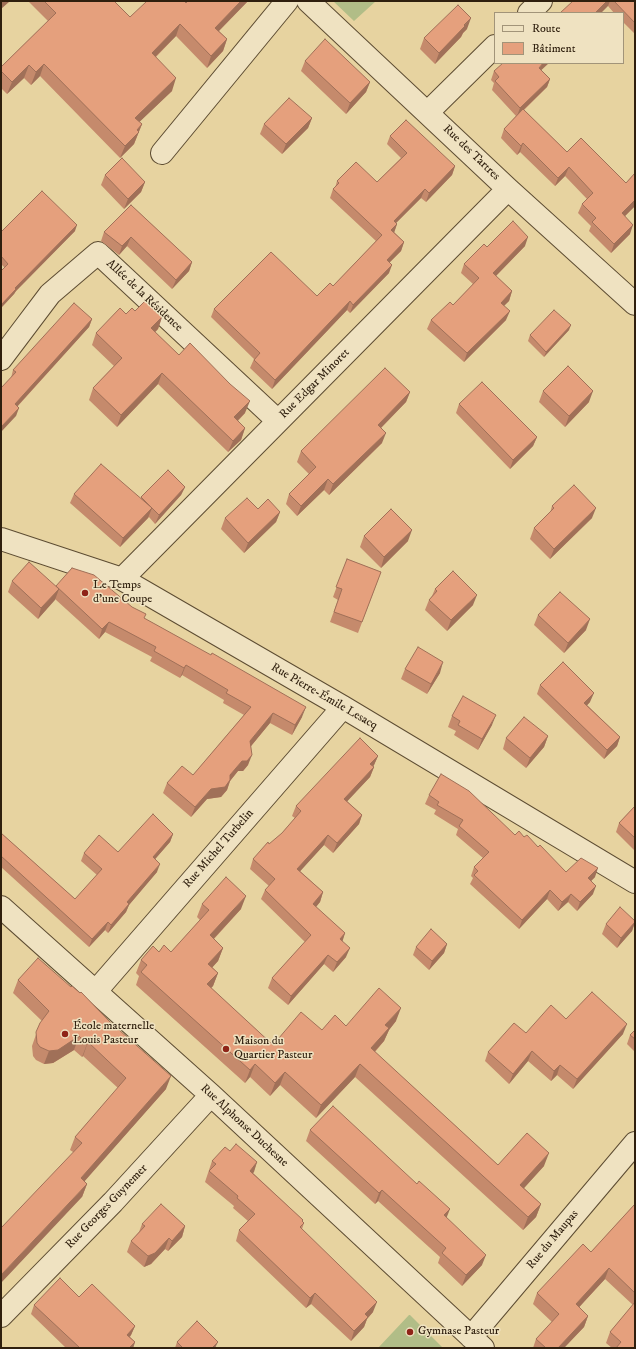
<!DOCTYPE html>
<meta charset="utf-8">
<style>
body{margin:0}
#map{position:relative;width:636px;height:1349px;overflow:hidden;background:#e7d3a0;font-family:"IM FELL DW Pica",serif}
canvas{display:block}
.frame{position:absolute;inset:0;border:2px solid #2f1f0e;pointer-events:none}
.legend{position:absolute;left:494px;top:12px;width:130px;height:52px;box-sizing:border-box;background:#efe2c1;border:1px solid #a29479;margin:0;padding:5px 7px;list-style:none;font-size:12px;color:#2f1f0e}
.legend li{display:flex;align-items:center;gap:8px;height:20px}
.legend b{width:20px;border:1px solid #a29479}
</style>
<div id="map">
<canvas width="636" height="1349"></canvas>
<div class="frame"></div>
<ul class="legend">
<li><b style="height:5px;background:#efe2c1"></b>Route</li>
<li><b style="height:11px;background:#e5a07d"></b>Bâtiment</li>
</ul>
</div>
<script>
const ctx = document.querySelector('canvas').getContext('2d');
ctx.lineJoin = 'round';
function fillPath(path, color) {
  ctx.fillStyle = color;
  ctx.fill(path, 'evenodd');
}
function toPath(rows) {
  const path = new Path2D();
  for (const r of rows) {
    path.moveTo(r[0], r[1]);
    for (let i = 2; i < r.length; i += 2) path.lineTo(r[i], r[i + 1]);
  }
  return path;
}
function strokePath(path, color, width, dash) {
  ctx.strokeStyle = color;
  ctx.lineWidth = width;
  ctx.lineCap = dash ? 'butt' : 'round';
  ctx.setLineDash(dash || []);
  ctx.stroke(path);
}
function write(font, color, halo, rows, align = 'center') {
  ctx.font = font + ' "IM FELL DW Pica",serif';
  ctx.lineWidth = 3;
  ctx.setLineDash([]);
  ctx.textBaseline = 'middle';
  ctx.strokeStyle = halo;
  ctx.fillStyle = color;
  for (const [text, x, y, turn = 0] of rows) {
    ctx.save();
    ctx.translate(x, y);
    ctx.rotate((+turn || 0) * Math.PI / 180);
    ctx.textAlign = isNaN(turn) ? turn : align;
    if (halo) ctx.strokeText(text, 0, 0);
    ctx.fillText(text, 0, 0);
    ctx.restore();
  }
}
const green = toPath([
 [333,1,376,1,354,21],
 [409,1315,410,1315,443,1348,378,1348]
]);
const minor = toPath([
 [308,1,508,189,635,304],
 [529,13,541,1],
 [428,112,495,46],
 [162,153,287,1],
 [1,359,50,294,98,253,278,421],
 [1,539,122,579,343,707,635,882],
 [122,579,508,189],
 [1,907,211,1095,483,1348],
 [96,991,343,707],
 [1,1316,113,1202,211,1095],
 [471,1337,635,1143]
]);
const wall = toPath([
 [28,1,114,1,130,17,186,3,188,1,248,1,219,31,227,39,223,51,207,68,176,36,156,57,172,91,139,122,142,124,134,144,120,158,40,76,31,85,24,78,7,94,1,88,1,67,48,21],
 [573,1,635,1,635,34,623,22,623,13,614,13,608,6],
 [467,29,463,33,461,37,435,64,420,49,424,38],
 [305,61,370,82,366,92,346,114,301,71],
 [541,70,550,79,547,87,524,110,567,152,626,183,635,173,635,206,625,216,630,234,611,253,589,231,591,226,578,213,582,204,587,199,565,176,555,186,520,152,517,155,501,138,504,129,516,116,492,90,494,83,491,80,494,71],
 [312,118,308,128,282,154,260,134,264,124],
 [390,136,455,166,452,175,426,202,421,198,396,223,397,224,394,232,404,242,401,251,390,262,389,273,350,313,347,310,272,389,250,368,254,359,211,317,214,309,317,296,333,286,376,241,330,198,333,189,335,188,337,181,377,182,401,158,387,144],
 [105,175,145,182,141,192,124,209,101,185],
 [131,205,192,262,189,271,172,289,127,246,119,255,101,241,104,232],
 [1,231,75,231,16,291,14,294,1,308,1,271,5,268,1,264],
 [525,246,496,276,512,291,509,301,504,305,506,320,464,362,427,329,431,320,453,305,473,284,461,273,464,264,487,247],
 [135,311,162,317,158,329,155,332,179,355,245,413,238,421,245,428,241,440,228,452,158,384,117,427,89,400,93,388,114,366,92,345,96,333,126,314],
 [92,319,89,327,17,407,16,416,11,378,13,370],
 [569,330,544,357,528,341,530,335],
 [543,391,589,402,565,427,539,402],
 [410,392,406,402,381,428,382,443,329,495,324,490,297,516,286,504,289,494,309,474,297,462,301,451],
 [459,404,537,437,533,446,510,469,456,413],
 [185,487,181,495,155,524,149,517,120,547,70,503,74,494,141,499,141,497],
 [552,506,592,518,550,559,530,539,534,528,550,513],
 [258,509,280,512,276,522,244,553,221,529,225,518],
 [364,536,408,541,381,568,360,547],
 [347,559,381,572,358,633,330,622,338,600,333,597],
 [12,581,56,586,144,618,302,717,292,735,270,723,251,746,248,765,243,771,238,771,230,781,227,790,221,797,207,799,191,817,163,793,167,783,193,775,244,715,223,703,224,700,182,675,180,678,150,661,152,657,105,632,99,639,55,599,38,619,8,592],
 [435,589,473,605,447,631,425,610,429,600,432,596],
 [538,615,586,630,564,653,534,625],
 [405,669,440,673,427,694,401,679],
 [540,685,590,702,587,705,620,737,617,746,604,759,537,694],
 [452,716,492,725,478,750,454,735,456,731,448,727],
 [548,736,544,747,526,768,503,749,506,738],
 [378,756,374,765,373,767,374,767,370,777,347,801,362,815,359,824,333,853,324,845,300,871,323,892,320,902,316,907,345,933,342,941,346,957,333,972,324,964,288,1005,268,988,272,978,305,942,261,899,265,890,269,886,250,869,253,859,282,833,295,818,292,816,296,806],
 [429,795,515,835,524,837,538,847,566,872,595,877,591,881,593,894,577,911,568,902,558,911,547,899,519,929,470,884,473,878,471,876,474,867,483,858,456,835,458,829,434,814,436,810,425,804],
 [635,806,635,851,616,832,619,823],
 [1,833,75,899,97,875,81,861,84,853,118,852,173,834,170,842,155,859,157,872,129,905,126,912,108,933,105,930,89,947,1,867],
 [202,904,241,909,214,939,223,948,218,961,212,967,218,973,213,986,211,988,273,1045,322,1030,346,1026,396,1021,389,1030,384,1041,375,1052,498,1165,544,1166,524,1188,541,1204,536,1217,523,1230,355,1077,316,1118,280,1085,270,1096,250,1077,245,1083,136,985,139,976,136,973,141,960,159,952,171,952,200,920,197,917],
 [635,922,632,931,617,948,602,934,606,924],
 [447,944,444,953,429,970,413,955,416,947],
 [18,980,166,1089,84,1181,87,1184,82,1197,73,1152,70,1150,75,1137,118,1088,83,1056,82,1057,74,1050,53,1063,44,1064,36,1060,33,1056,32,1046,40,1023,42,1021,13,993],
 [566,1019,623,1034,573,1089,557,1075,551,1081,528,1061,509,1084,485,1061,488,1052,526,1033],
 [635,1030,635,1052,627,1044,630,1035],
 [310,1130,482,1265,462,1286,438,1263,440,1257,378,1201,375,1204,306,1141],
 [230,1151,257,1162,253,1173,303,1220,303,1222,304,1223,302,1229,373,1312,367,1319,364,1327,351,1341,311,1304,306,1308,236,1241,239,1230,248,1221,233,1208,234,1206,205,1182,212,1161],
 [635,1204,635,1348,612,1348,606,1343,610,1332,633,1305,605,1279,579,1307,588,1316,584,1327,564,1348,533,1348,536,1339,552,1322,533,1304,537,1293,591,1252],
 [142,1224,185,1226,182,1237,168,1251,165,1249,151,1264,144,1267,127,1252,131,1241,139,1232],
 [79,1297,135,1326,131,1335,130,1337,135,1342,133,1348,66,1348,31,1314,34,1305],
 [177,1342,215,1348,175,1348]
]);
const shadedWall = toPath([
 [2,1,9,1,9,2,1,9,1,2],
 [241,1,248,1,210,40,215,28],
 [607,1,610,1,608,6,601,13,595,13],
 [471,18,467,29,463,33,461,37,435,64,439,53],
 [180,24,176,36,147,65,152,53],
 [227,39,223,51,207,68,211,56],
 [543,63,549,63,535,76,539,68],
 [44,64,40,76,31,85,36,72],
 [29,65,24,78,7,94,12,82],
 [176,78,172,91,131,130,135,118],
 [550,79,547,87,517,116,520,108],
 [370,82,366,92,346,114,350,103],
 [312,118,308,128,282,154,286,144],
 [142,124,134,144,120,158,125,146,137,130],
 [523,143,520,152,517,155,521,146],
 [455,166,452,175,426,202,429,193],
 [569,167,565,176,555,186,558,178],
 [145,182,141,192,124,209,128,199],
 [425,189,421,198,390,229,394,221],
 [635,200,635,206,619,222,622,213],
 [397,224,394,233,391,230],
 [77,225,75,231,16,291,14,294,1,308,1,305,15,288],
 [633,225,630,234,611,253,614,244],
 [131,237,127,246,119,255,122,246],
 [528,237,525,246,490,282,493,273],
 [404,242,401,251,384,268,387,260],
 [192,262,189,271,172,289,176,280],
 [392,265,389,273,350,313,353,305],
 [512,291,509,301,498,312,501,303],
 [350,301,347,310,272,389,275,380],
 [510,311,506,320,464,362,467,353],
 [162,317,158,329,147,340,151,328],
 [92,319,89,327,12,412,15,404],
 [571,325,569,330,544,357,546,352],
 [162,373,158,384,117,427,121,415],
 [593,391,589,402,565,427,569,416],
 [410,392,406,402,374,435,378,425],
 [250,401,245,413,229,429,234,417],
 [19,408,16,416,1,432,1,427],
 [245,428,241,440,228,452,233,441],
 [386,433,382,443,329,495,333,484],
 [537,437,533,446,510,469,513,460],
 [328,479,324,490,297,516,301,506],
 [185,487,181,495,155,524,159,515],
 [152,508,148,518,120,547,123,538],
 [596,508,592,518,550,559,554,549],
 [280,512,276,522,244,553,248,543],
 [412,530,408,541,381,568,384,557],
 [59,589,55,600,38,619,41,608],
 [477,595,473,605,447,631,451,620],
 [590,619,586,630,564,653,568,643],
 [109,622,105,632,99,639,102,629],
 [443,662,440,673,427,694,431,684],
 [186,665,182,675,180,678,184,668],
 [594,693,590,702,581,712,584,703],
 [306,707,302,717,292,735,295,725],
 [273,713,270,723,247,751,250,741],
 [496,715,492,725,478,750,482,739],
 [548,736,544,747,526,768,530,758],
 [620,737,617,746,604,759,607,750],
 [252,755,248,765,243,771,238,771,230,781,227,790,221,797,207,799,191,817,195,807,211,789,230,775,242,761],
 [378,756,374,765,367,773,370,764],
 [374,767,370,777,341,808,344,799],
 [362,815,359,824,333,853,337,843],
 [173,834,170,842,150,865,153,857],
 [328,835,324,845,294,878,297,869],
 [160,864,157,872,129,905,126,912,108,933,111,925,127,902],
 [598,868,595,877,585,887,588,878],
 [596,886,593,894,577,911,580,902],
 [550,890,547,899,519,929,522,920],
 [323,892,320,902,310,914,313,904],
 [571,894,568,902,558,911,562,902],
 [246,896,241,909,205,948,210,935],
 [108,922,105,930,89,947,92,939],
 [635,922,632,931,617,948,621,938],
 [345,933,342,943,340,939],
 [447,944,444,953,429,970,432,961],
 [223,948,218,961,204,977,208,964],
 [350,948,346,957,333,972,337,962],
 [328,955,324,964,288,1005,291,996],
 [218,973,213,986,202,997,207,984],
 [401,1008,396,1021,389,1030,384,1041,366,1061,371,1048,385,1025],
 [627,1024,623,1034,573,1089,577,1079],
 [79,1036,74,1050,53,1063,44,1064,49,1051],
 [88,1042,83,1056,82,1057,87,1044],
 [532,1051,528,1061,509,1084,513,1074],
 [255,1064,250,1077,245,1083,250,1070],
 [360,1064,355,1077,316,1118,321,1105],
 [560,1065,557,1075,551,1081,554,1071],
 [285,1072,280,1085,270,1096,275,1083],
 [171,1076,166,1089,76,1191,81,1178],
 [549,1153,544,1166,515,1198,520,1185],
 [257,1162,254,1172,246,1181,250,1171],
 [87,1184,82,1197,1,1283,1,1275],
 [382,1190,378,1201,375,1204,379,1193],
 [541,1204,536,1217,523,1230,528,1217],
 [450,1209,446,1219,444,1215],
 [185,1226,182,1237,168,1251,172,1241],
 [169,1238,165,1249,151,1264,144,1267,148,1256],
 [486,1255,482,1265,462,1286,466,1275],
 [609,1268,605,1279,572,1315,576,1304],
 [315,1293,311,1304,306,1308,310,1298],
 [377,1302,373,1312,367,1319,364,1327,351,1341,354,1331,365,1314],
 [588,1316,584,1327,564,1348,558,1348],
 [135,1326,131,1335,123,1344,127,1335],
 [135,1342,133,1348,129,1348],
 [218,1342,215,1348,212,1348]
]);
const building = toPath([
 [44,1,114,1,130,17,147,1,184,1,186,3,188,1,241,1,215,28,227,39,211,56,180,24,152,53,176,78,135,118,142,124,137,130,139,132,125,146,44,64,36,72,29,65,12,82,1,71,1,67,56,13,44,1],
 [573,1,607,1,595,13,560,13,573,1],
 [614,1,635,1,635,23,614,1],
 [458,5,471,18,464,25,465,26,439,53,424,38,458,5],
 [325,39,370,82,350,103,305,61,325,39],
 [503,63,543,63,539,68,550,79,520,108,495,81,499,77,494,71,503,63],
 [289,98,312,118,286,144,264,124,289,98],
 [523,109,567,152,581,138,626,183,635,173,635,200,622,213,633,225,614,244,592,222,596,218,582,204,593,193,569,167,558,178,523,143,521,146,504,129,523,109],
 [406,120,455,166,429,193,425,189,394,221,397,224,391,230,404,242,387,260,392,265,353,305,350,301,275,380,254,360,260,353,214,309,271,252,317,296,330,283,333,286,382,235,333,189,339,183,337,181,356,162,377,182,407,153,390,136,406,120],
 [122,158,145,182,128,199,105,175,122,158],
 [42,191,77,225,15,288,16,289,1,305,1,271,8,264,1,256,1,231,2,231,42,191],
 [131,205,192,262,176,280,131,237,122,246,104,232,131,205],
 [513,221,528,237,493,273,512,291,501,303,510,311,467,353,431,320,450,302,453,305,479,278,464,264,484,244,487,247,513,221],
 [145,301,162,317,151,328,179,355,190,343,230,384,250,401,234,417,245,428,233,441,162,373,121,415,93,388,122,358,96,333,120,308,126,314,132,308,135,311,145,301],
 [74,303,92,319,15,404,19,408,1,427,1,388,16,372,13,370,74,303],
 [554,310,571,325,546,352,530,335,554,310],
 [568,366,593,391,569,416,543,391,568,366],
 [385,368,410,392,378,425,386,433,333,484,328,479,301,506,289,494,316,467,301,451,385,368],
 [482,382,537,437,513,460,459,404,482,382],
 [101,464,152,508,123,538,74,494,101,464],
 [168,470,185,487,159,515,141,497,168,470],
 [574,485,596,508,554,549,534,528,554,508,552,506,574,485],
 [247,498,258,509,268,499,280,512,248,543,225,518,247,498],
 [391,509,412,530,384,557,364,536,391,509],
 [347,559,381,572,362,622,334,612,342,589,336,587,347,559],
 [29,562,59,589,41,608,12,581,29,562],
 [72,568,94,575,132,607,146,614,144,618,211,655,212,653,306,707,295,725,273,713,250,741,252,755,247,761,242,761,230,775,230,780,225,787,211,789,195,807,167,783,182,766,193,775,251,707,226,693,228,690,186,665,184,668,154,651,156,647,109,622,102,629,56,586,72,568],
 [453,571,477,595,451,620,429,600,437,591,435,589,453,571],
 [560,592,590,619,568,643,538,615,560,592],
 [418,647,443,662,431,684,405,669,418,647],
 [563,662,594,693,584,703,620,737,607,750,540,685,563,662],
 [463,696,496,715,482,739,458,725,460,721,452,716,463,696],
 [524,717,548,736,530,758,506,738,524,717],
 [360,738,378,756,370,764,374,767,344,799,362,815,337,843,328,835,297,869,323,892,313,904,345,933,340,939,350,948,337,962,328,955,291,996,272,978,311,935,265,890,275,879,253,859,268,842,269,844,282,833,301,811,296,806,360,738],
 [441,774,469,791,515,835,519,831,524,837,527,835,538,847,540,845,566,872,581,858,598,868,588,878,596,886,580,902,571,894,562,902,550,890,522,920,474,875,478,871,474,867,489,852,459,826,463,820,437,805,439,802,429,795,441,774],
 [635,806,635,838,619,823,635,806],
 [153,814,173,834,153,857,160,864,127,902,129,904,111,925,108,922,92,939,1,856,1,833,75,899,102,869,84,853,99,835,118,852,153,814],
 [226,877,246,896,210,935,223,948,208,964,218,973,207,984,273,1045,301,1012,322,1030,335,1015,346,1026,379,988,401,1008,385,1025,389,1028,371,1048,498,1165,527,1133,549,1153,520,1185,541,1204,528,1217,360,1064,321,1105,285,1072,275,1083,255,1064,250,1070,141,972,147,965,141,960,153,946,159,952,164,945,171,952,209,910,202,904,226,877],
 [620,907,635,921,635,922,621,938,606,924,620,907],
 [431,929,447,944,432,961,416,947,431,929],
 [38,958,71,987,72,986,80,993,81,992,110,1022,171,1076,81,1178,87,1184,1,1275,1,1228,82,1143,75,1137,126,1078,88,1042,87,1044,79,1036,58,1050,49,1051,40,1047,37,1043,36,1032,40,1023,49,1011,18,980,38,958],
 [592,992,627,1024,577,1079,560,1065,554,1071,532,1051,513,1074,488,1052,514,1023,526,1033,551,1005,566,1019,592,992],
 [635,1030,635,1039,630,1035,635,1030],
 [333,1106,417,1184,419,1181,450,1209,444,1215,486,1255,466,1275,442,1253,446,1248,382,1190,379,1193,310,1130,333,1106],
 [236,1144,257,1162,250,1171,303,1220,302,1221,304,1223,300,1227,377,1302,365,1314,368,1317,354,1331,315,1293,310,1298,239,1230,255,1214,237,1198,238,1196,209,1171,216,1164,212,1161,225,1147,230,1151,236,1144],
 [161,1204,185,1226,172,1241,169,1238,155,1253,148,1256,131,1241,145,1226,142,1224,161,1204],
 [635,1204,635,1293,609,1268,576,1304,588,1316,558,1348,546,1348,536,1339,559,1314,537,1293,583,1244,591,1252,635,1204],
 [60,1278,79,1297,92,1284,135,1326,127,1335,135,1342,129,1348,80,1348,34,1305,60,1278],
 [635,1302,635,1348,616,1348,621,1342,610,1332,635,1302],
 [197,1321,218,1342,212,1348,183,1348,177,1342,197,1321]
]);
const markers = [
 [85,593,4,"#8f2418"],
 [65,1034,4,"#8f2418"],
 [226,1049,4,"#8f2418"],
 [410,1332,4,"#8f2418"]
];
const streetNames = [
 ["Rue des Tartres",471,153,44],
 ["Allée de la Résidence",144,296,43],
 ["Rue Edgar Minoret",315,384,-45],
 ["Rue Pierre-Émile Lesacq",324,697,30],
 ["Rue Michel Turbelin",219,849,-49],
 ["Rue Alphonse Duchesne",244,1126,43],
 ["Rue Georges Guynemer",107,1207,-46],
 ["Rue du Maupas",553,1240,-50]
];
const poiNames = [
 ["Le Temps",93,586],
 ["d'une Coupe",93,600],
 ["École maternelle",73,1027],
 ["Louis Pasteur",73,1041],
 ["Maison du",234,1042],
 ["Quartier Pasteur",234,1056],
 ["Gymnase Pasteur",418,1332]
];
fillPath(green, '#b1bd87');
strokePath(minor, '#5d4c32', 24);
strokePath(minor, '#efe2c1', 22);
fillPath(wall, '#c58a6c');
fillPath(shadedWall, '#a07058');
fillPath(building, '#e5a07d');
strokePath(building, '#a07058', 1);
for (const [x, y, r, color] of markers) {
  const dot = new Path2D();
  dot.arc(x, y, r, 0, 2 * Math.PI);
  ctx.fillStyle = color;
  ctx.fill(dot);
  strokePath(dot, '#efe2c1', 1.5);
}
write('12px', '#2f1f0e', '#efe2c1', streetNames);
write('12px', '#2f1f0e', '#efe2c1', poiNames, 'left');
</script>
